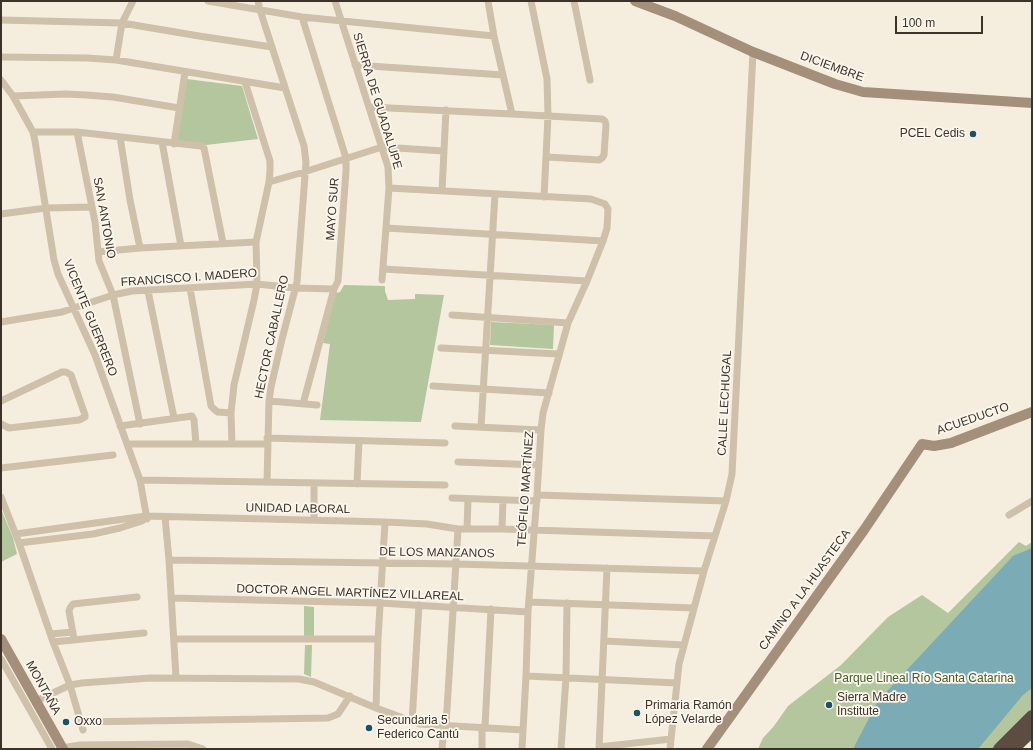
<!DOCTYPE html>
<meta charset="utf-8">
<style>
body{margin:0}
#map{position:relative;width:1033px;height:750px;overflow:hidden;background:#f5eedf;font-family:Arial,sans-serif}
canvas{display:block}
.frame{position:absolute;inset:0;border:2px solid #3c322a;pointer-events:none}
.scale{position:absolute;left:895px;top:16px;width:88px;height:18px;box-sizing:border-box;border:2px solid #3c322a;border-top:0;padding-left:5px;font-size:12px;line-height:14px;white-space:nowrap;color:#3c322a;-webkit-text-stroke:3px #fcf7ed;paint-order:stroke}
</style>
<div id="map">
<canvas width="1033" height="750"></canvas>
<div class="frame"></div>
<div class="scale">100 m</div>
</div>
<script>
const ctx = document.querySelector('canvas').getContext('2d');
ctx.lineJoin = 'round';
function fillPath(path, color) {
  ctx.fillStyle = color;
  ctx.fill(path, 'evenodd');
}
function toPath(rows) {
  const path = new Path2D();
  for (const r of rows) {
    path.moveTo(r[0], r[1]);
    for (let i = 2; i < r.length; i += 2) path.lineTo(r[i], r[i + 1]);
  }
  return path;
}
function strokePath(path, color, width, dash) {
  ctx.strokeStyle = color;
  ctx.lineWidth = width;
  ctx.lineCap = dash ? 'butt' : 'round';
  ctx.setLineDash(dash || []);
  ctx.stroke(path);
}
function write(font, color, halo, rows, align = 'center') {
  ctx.font = font + ' Arial,sans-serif';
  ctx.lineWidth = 3.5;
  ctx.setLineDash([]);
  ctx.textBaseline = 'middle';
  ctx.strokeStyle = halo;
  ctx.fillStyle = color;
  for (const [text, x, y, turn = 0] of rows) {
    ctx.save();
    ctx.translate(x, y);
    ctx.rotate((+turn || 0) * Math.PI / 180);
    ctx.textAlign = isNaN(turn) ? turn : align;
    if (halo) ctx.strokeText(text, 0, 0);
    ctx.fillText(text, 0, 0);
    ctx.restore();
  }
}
const green = toPath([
 [187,79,242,86,258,139,206,145,177,142],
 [344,285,385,286,385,291,388,300,415,299,415,294,444,295,421,422,320,420,330,344,323,343,335,293,340,292],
 [491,322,554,325,553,349,490,345],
 [1,509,13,538,17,554,1,562],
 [1019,542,1026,546,1032,542,1032,740,1022,749,758,749,763,738,774,726,788,706,841,665,888,617,922,595,948,613],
 [304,606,314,607,314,636,304,636],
 [305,645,312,645,311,677,304,674]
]);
const water = toPath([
 [1032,548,1032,688,1023,695,978,749,853,749,878,701,1013,556]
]);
const street = toPath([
 [208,1,302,17,494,36],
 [258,1,260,10,304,146,306,162,297,282,282,339,271,387,269,401,267,482],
 [335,1,388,167,389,188,382,280],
 [488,1,494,36,512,114],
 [531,1,547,79,548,116,544,197],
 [574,1,590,80],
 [302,17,346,158,346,171,338,281,334,289,303,404],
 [1,20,122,23,199,36,272,47],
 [1,57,87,58,116,60,285,88],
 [116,60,122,23,133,1],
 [355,65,503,75],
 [1,80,13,96,33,132,35,141,54,260,58,274,95,355,127,444,140,480,147,519],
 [13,96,66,94,86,95,113,97,179,108],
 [369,107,512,114,602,119,605,121,606,125,604,155,602,158,599,160,547,157],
 [33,132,77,132,201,146,204,148,223,243],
 [77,132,95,222,99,261,113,295,140,424],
 [120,137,130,200,140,248],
 [162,142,181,246],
 [174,144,185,72],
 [269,182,304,172,382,147,443,151],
 [389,188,591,199,605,204,608,209,607,228,603,241,587,281,568,323,543,413,541,430,537,495,528,612,526,676,522,749],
 [442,191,446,110],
 [1,214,46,208,92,207],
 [386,228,603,241],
 [98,252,140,248,256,242],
 [383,269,587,281],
 [190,288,211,406,215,410,218,412,231,413],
 [148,291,174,418],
 [452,315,568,323],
 [1,322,62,312,113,295,132,291,257,284,295,288,334,289],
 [441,348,559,354],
 [433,386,549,393],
 [1,401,62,372,66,372,71,375,85,415,85,417,79,420,9,428,1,424],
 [269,401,317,405],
 [120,426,192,416,194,420,196,444],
 [455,426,541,430],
 [481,427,495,194],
 [267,438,445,443],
 [127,444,267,444],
 [232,444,231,413,234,385,254,300,257,284,256,242,269,182,270,171,270,161,245,82],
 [458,462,539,465],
 [1,468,113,455],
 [140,480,445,485],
 [357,484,359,441],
 [537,495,726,501],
 [1,497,19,543,53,642,70,685,83,730],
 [452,498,537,501],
 [1009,515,1032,501],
 [165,517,169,560,176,678],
 [314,520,314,483],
 [467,529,468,499],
 [502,529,503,500],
 [16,534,146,516,385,522,427,524,458,529,502,529,715,536],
 [19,543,93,534,120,528,142,521],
 [169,560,457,564,704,571],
 [171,598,380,603,528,612],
 [529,602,694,608],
 [51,634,73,632],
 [74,639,69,611,70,608,73,604,137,597],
 [174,639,378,639],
 [604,641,684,645],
 [53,642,144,633],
 [1,659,52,749],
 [526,676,677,683],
 [36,701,70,685,82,683,150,678,299,679,314,682,376,708,420,724,523,730],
 [376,708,378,639,385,522],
 [81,722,328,718,338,714,350,696],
 [412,722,419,605],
 [446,726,458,529],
 [485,727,491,609],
 [599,747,671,739],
 [62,748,80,745,188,744,203,749],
 [442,749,444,725],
 [482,749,482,727],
 [561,749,566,678,567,603],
 [599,749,607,568],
 [670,749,679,664,704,571,726,501,732,474,753,52]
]);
const secondary = toPath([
 [635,1,675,16,753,52,835,84,863,92,1032,103],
 [1,639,63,749],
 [707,749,864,530,922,444,934,446,951,443,1032,412]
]);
const highway = toPath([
 [999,749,1032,716],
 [1013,749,1032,731]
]);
const markers = [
 [973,134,4,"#1b5362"],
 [829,705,4,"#1b5362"],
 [637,713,4,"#1b5362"],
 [66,722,4,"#1b5362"],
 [369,728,4,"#1b5362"]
];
const streetNames = [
 ["DICIEMBRE",832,67,20],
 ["SIERRA DE GUADALUPE",377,101,73],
 ["MAYO SUR",333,209,-86],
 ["SAN ANTONIO",104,218,80],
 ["FRANCISCO I. MADERO",189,278,-4],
 ["VICENTE GUERRERO",90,318,68],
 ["HECTOR CABALLERO",272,337,-78],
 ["CALLE LECHUGAL",725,403,-87],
 ["ACUEDUCTO",973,419,-19],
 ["TEÓFILO MARTÍNEZ",526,489,-86],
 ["UNIDAD LABORAL",298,509,1],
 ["DE LOS MANZANOS",437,553,1],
 ["CAMINO A LA HUASTECA",805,590,-54],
 ["DOCTOR ANGEL MARTÍNEZ VILLAREAL",350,593,2],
 ["MONTAÑA",43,688,61]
];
const poiNames = [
 ["PCEL Cedis",965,134,"right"],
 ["Sierra Madre",837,698],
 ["Institute",837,712],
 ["Primaria Ramón",645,706],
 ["López Velarde",645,720],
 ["Secundaria 5",377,721],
 ["Federico Cantú",377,735],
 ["Oxxo",74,722]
];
const parkNames = [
 ["Parque Lineal Río Santa Catarina",924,679]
];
fillPath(green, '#b3c69d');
fillPath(water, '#7babb5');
strokePath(street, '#cfc0a9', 7);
strokePath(secondary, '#a38f7a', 10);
strokePath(highway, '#5d4d40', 12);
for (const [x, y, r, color] of markers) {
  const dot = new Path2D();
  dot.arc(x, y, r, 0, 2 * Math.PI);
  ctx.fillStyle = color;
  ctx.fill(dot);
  strokePath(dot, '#fcf7ed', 1.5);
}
write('12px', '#3c322a', '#fcf7ed', streetNames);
write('12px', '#3c322a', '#fcf7ed', poiNames, 'left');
write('12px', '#435d2b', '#fcf7ed', parkNames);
</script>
